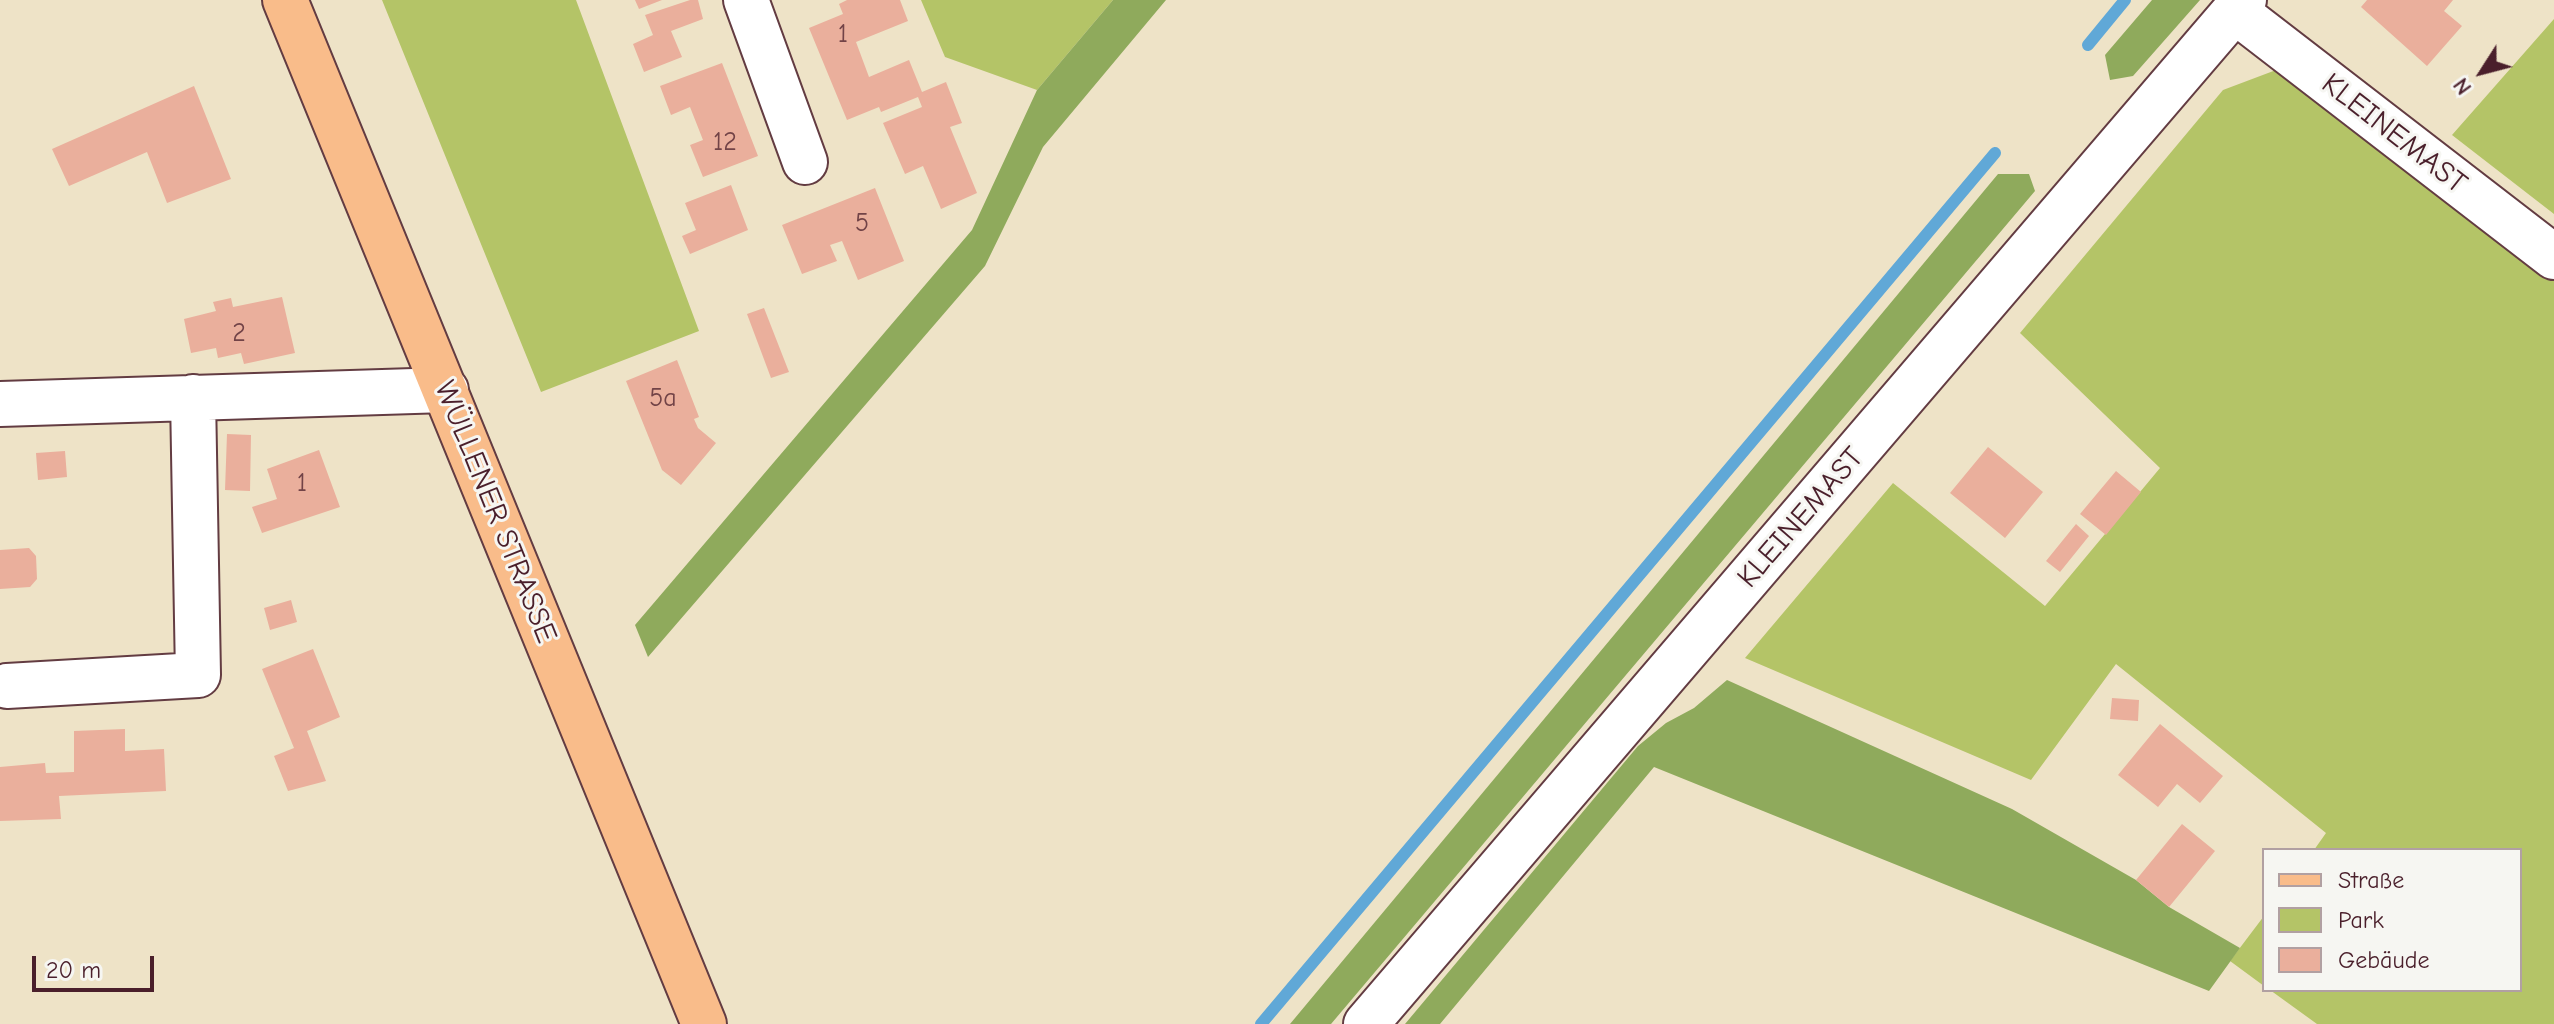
<!DOCTYPE html>
<meta charset="utf-8">
<style>
body{margin:0}
#map{position:relative;width:2554px;height:1024px;overflow:hidden;background:#eee3c7;font-family:"Comic Neue",sans-serif}
canvas{display:block}
.legend{position:absolute;left:2262px;top:848px;width:260px;height:144px;box-sizing:border-box;background:#f6f6f2;border:2px solid #b1a0a2;margin:0;padding:10px 14px;list-style:none;font-size:24px;color:#4a1f2b}
.legend li{display:flex;align-items:center;gap:16px;height:40px}
.legend b{width:40px;border:2px solid #b1a0a2}
.north{position:absolute;left:2442px;top:32px;width:80px;height:80px;-webkit-text-stroke:6px #f6f6f2;paint-order:stroke;rotate:234deg;font-size:22px;font-weight:700;line-height:32px;text-align:center;color:#4a1f2b}
.north::after{content:'';display:block;margin:auto;width:28px;height:36px;background:#4a1f2b;clip-path:polygon(50% 0,100% 100%,50% 72%,0 100%)}
.scale{position:absolute;left:32px;top:956px;width:122px;height:36px;box-sizing:border-box;border:4px solid #4a1f2b;border-top:0;padding-left:10px;font-size:24px;line-height:28px;white-space:nowrap;color:#4a1f2b;-webkit-text-stroke:6px #f6f6f2;paint-order:stroke}
</style>
<div id="map">
<canvas width="2554" height="1024"></canvas>
<ul class="legend">
<li><b style="height:10px;background:#f9bc8a"></b>Straße</li>
<li><b style="height:22px;background:#b4c467"></b>Park</li>
<li><b style="height:22px;background:#eaaf9c"></b>Gebäude</li>
</ul>
<div class="north">N</div>
<div class="scale">20 m</div>
</div>
<script>
const ctx = document.querySelector('canvas').getContext('2d');
ctx.lineJoin = 'round';
function fillPath(path, color) {
  ctx.fillStyle = color;
  ctx.fill(path, 'evenodd');
}
function toPath(rows) {
  const path = new Path2D();
  for (const r of rows) {
    path.moveTo(r[0], r[1]);
    for (let i = 2; i < r.length; i += 2) path.lineTo(r[i], r[i + 1]);
  }
  return path;
}
function strokePath(path, color, width, dash) {
  ctx.strokeStyle = color;
  ctx.lineWidth = width;
  ctx.lineCap = dash ? 'butt' : 'round';
  ctx.setLineDash(dash || []);
  ctx.stroke(path);
}
function write(font, color, halo, rows, align = 'center') {
  ctx.font = font + ' "Comic Neue",sans-serif';
  ctx.lineWidth = 6;
  ctx.setLineDash([]);
  ctx.textBaseline = 'middle';
  ctx.strokeStyle = halo;
  ctx.fillStyle = color;
  for (const [text, x, y, turn = 0] of rows) {
    ctx.save();
    ctx.translate(x, y);
    ctx.rotate((+turn || 0) * Math.PI / 180);
    ctx.textAlign = isNaN(turn) ? turn : align;
    if (halo) ctx.strokeText(text, 0, 0);
    ctx.fillText(text, 0, 0);
    ctx.restore();
  }
}
const green = toPath([
 [382,0,576,0,699,331,541,392],
 [921,0,1113,0,1037,90,945,57],
 [2554,19,2554,214,2452,135],
 [2284,67,2554,279,2554,1024,2317,1024,2270,990,2520,990,2520,850,2314,850,2326,833,2116,664,2031,780,1745,658,1893,483,2045,606,2160,468,2020,333,2223,90],
 [2264,916,2264,986,2230,961]
]);
const forest = toPath([
 [1113,0,1166,0,1043,147,985,266,648,657,635,625,972,230,1037,90],
 [2152,0,2200,0,2133,76,2110,80,2105,55],
 [1998,174,2029,174,2035,191,1331,1024,1290,1024],
 [1727,680,2012,809,2136,880,2169,907,2240,948,2209,991,1654,767,1440,1024,1405,1024,1638,746,1666,723,1694,708]
]);
const stream = toPath([
 [2088,45,2125,0],
 [1261,1024,1995,153]
]);
const building = toPath([
 [635,0,662,0,639,9],
 [690,0,698,0,703,19,671,31,682,57,644,72,633,44,653,35,645,15],
 [847,0,900,0,908,21,856,42,869,77,909,60,922,92,946,82,962,123,950,127,977,193,941,209,923,166,905,174,883,123,922,107,918,97,881,112,879,107,847,120,809,28,843,14,839,4],
 [2367,0,2453,0,2444,11,2462,26,2427,66,2361,7],
 [722,63,758,156,703,177,690,145,703,140,690,107,671,115,660,86],
 [194,86,231,179,167,203,147,152,69,186,52,149],
 [731,185,748,230,690,254,682,236,696,230,685,203],
 [875,188,904,261,858,280,842,241,830,245,837,261,802,274,782,225],
 [282,297,295,353,244,364,241,353,218,358,216,348,191,353,184,319,216,311,213,302,231,298,233,307],
 [764,308,789,372,771,378,747,314],
 [677,360,699,417,694,419,698,428,716,443,681,485,662,470,626,381],
 [227,434,251,435,250,491,225,490],
 [1988,447,2043,492,2005,538,1950,493],
 [319,450,340,507,262,533,252,507,277,499,267,469],
 [65,451,67,477,38,480,36,453],
 [2116,471,2141,492,2106,535,2080,514],
 [2076,524,2089,536,2060,572,2046,561],
 [29,548,36,556,37,579,30,587,0,589,0,550],
 [291,600,297,622,270,630,264,608],
 [313,649,340,717,307,731,326,781,288,791,274,756,294,748,262,669],
 [2112,698,2139,700,2138,721,2110,719],
 [2160,724,2223,776,2200,803,2177,784,2158,807,2118,775],
 [125,729,125,751,164,749,166,791,59,796,61,819,0,821,0,767,45,763,46,773,74,772,74,731],
 [2182,824,2215,851,2169,907,2136,880]
]);
const minor = toPath([
 [746,0,805,162],
 [2235,11,2554,257],
 [0,404,446,390],
 [7,686,198,675,193,397],
 [1366,1024,2244,0]
]);
const major = toPath([
 [285,0,704,1024]
]);
const numberNames = [
 ["1",843,35],
 ["12",725,143],
 ["5",862,224],
 ["2",239,334],
 ["5a",663,399],
 ["1",302,484]
];
const streetNames = [
 ["KLEINEMAST",2394,134,38],
 ["WÜLLENER STRASSE",495,512,68],
 ["KLEINEMAST",1801,518,-49]
];
fillPath(green, '#b4c467');
fillPath(forest, '#8faa5c');
strokePath(stream, '#60a8d7', 12);
fillPath(building, '#eaaf9c');
strokePath(minor, '#633c42', 48);
strokePath(major, '#633c42', 48);
strokePath(minor, '#fff', 44);
strokePath(major, '#f9bc8a', 44);
write('26px', '#724347', null, numberNames);
write('30px', '#4a1f2b', '#f6f6f2', streetNames);
</script>
